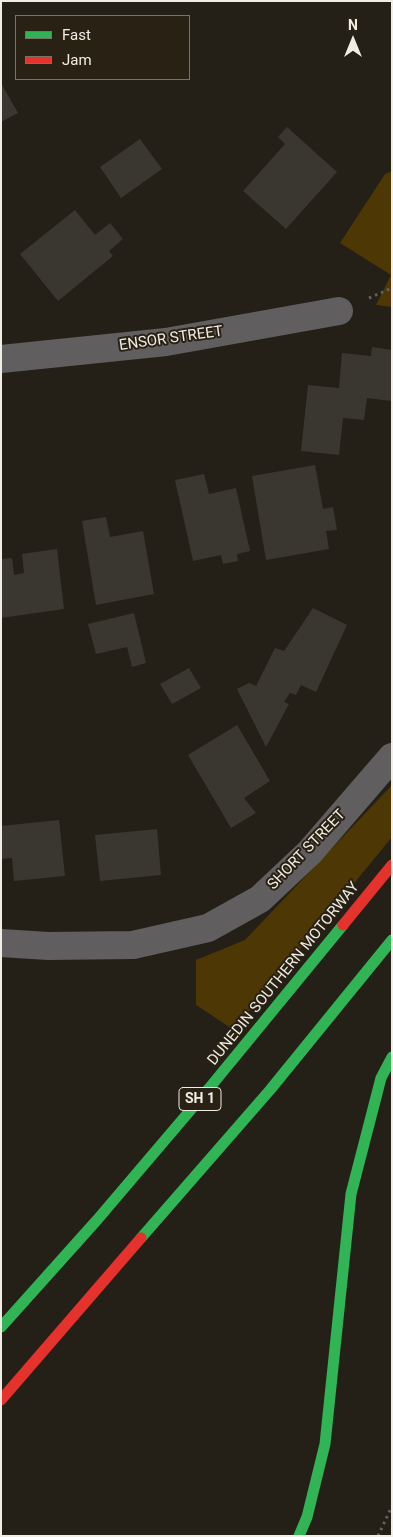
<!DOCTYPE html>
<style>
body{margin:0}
#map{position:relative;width:393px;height:1537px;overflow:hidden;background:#242018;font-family:Roboto,sans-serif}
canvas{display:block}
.frame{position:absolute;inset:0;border:2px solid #f1ede4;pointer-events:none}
.legend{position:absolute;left:15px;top:15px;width:175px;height:65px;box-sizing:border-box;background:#282114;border:1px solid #787367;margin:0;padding:6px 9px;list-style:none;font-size:15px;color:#f1ede4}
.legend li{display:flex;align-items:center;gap:10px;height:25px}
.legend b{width:25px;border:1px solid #787367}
.north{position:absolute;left:328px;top:15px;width:50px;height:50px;-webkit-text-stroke:4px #282114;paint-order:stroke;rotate:0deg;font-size:14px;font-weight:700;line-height:20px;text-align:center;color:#f1ede4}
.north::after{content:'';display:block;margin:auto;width:18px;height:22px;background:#f1ede4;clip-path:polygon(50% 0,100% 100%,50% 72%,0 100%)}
</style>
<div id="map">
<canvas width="393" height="1537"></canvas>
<div class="frame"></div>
<ul class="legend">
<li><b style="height:6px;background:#30b455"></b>Fast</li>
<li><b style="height:6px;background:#e5322d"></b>Jam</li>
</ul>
<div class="north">N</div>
</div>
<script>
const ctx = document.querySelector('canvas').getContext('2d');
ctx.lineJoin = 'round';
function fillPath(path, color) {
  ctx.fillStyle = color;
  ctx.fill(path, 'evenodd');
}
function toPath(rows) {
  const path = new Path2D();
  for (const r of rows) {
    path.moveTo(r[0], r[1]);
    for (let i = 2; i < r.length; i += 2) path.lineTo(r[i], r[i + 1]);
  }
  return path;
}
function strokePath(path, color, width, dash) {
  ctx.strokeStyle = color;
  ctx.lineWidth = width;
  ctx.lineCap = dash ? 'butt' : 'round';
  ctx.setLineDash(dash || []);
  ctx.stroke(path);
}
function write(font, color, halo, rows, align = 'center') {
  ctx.font = font + ' Roboto,sans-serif';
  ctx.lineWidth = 4;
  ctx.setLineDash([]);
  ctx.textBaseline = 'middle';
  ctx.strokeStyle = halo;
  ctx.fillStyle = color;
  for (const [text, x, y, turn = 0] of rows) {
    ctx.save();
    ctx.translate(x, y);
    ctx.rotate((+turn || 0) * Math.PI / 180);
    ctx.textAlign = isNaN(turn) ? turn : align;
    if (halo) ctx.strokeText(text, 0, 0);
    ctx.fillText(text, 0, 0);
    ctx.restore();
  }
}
const green = toPath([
 [392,171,392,307,376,305,391,275,340,243,385,174],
 [392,785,392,837,234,1030,196,1005,196,960,245,940]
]);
const building = toPath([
 [1,83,18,113,1,122],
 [287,127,337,172,286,229,243,191,285,144,278,137],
 [140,139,162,169,121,198,100,167],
 [75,210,95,235,110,223,123,239,109,251,113,256,58,301,20,254],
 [372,347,392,350,392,401,367,398,364,420,343,418,339,455,301,451,308,385,339,388,342,353,371,356],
 [315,465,323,509,333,507,337,530,326,531,329,549,266,560,252,476],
 [204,474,209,494,236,488,250,551,237,554,238,561,223,564,221,555,193,561,175,480],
 [106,517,110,537,143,531,154,594,96,605,82,521],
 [57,549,64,609,1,618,1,559,12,558,14,575,24,573,22,554],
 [313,608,347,625,316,692,301,685,296,695,290,693,284,702,289,704,266,747,237,689,249,683,256,686,275,648,284,651],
 [134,613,146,663,132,667,127,647,96,654,88,624],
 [189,668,201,688,172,704,160,684],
 [237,725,270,781,244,798,256,813,231,828,188,755],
 [59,820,65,876,14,881,12,858,1,859,1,826],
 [157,829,161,875,100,881,95,835]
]);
const path = toPath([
 [369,298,392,288],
 [378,1536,392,1506]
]);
const street = toPath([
 [1,359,166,342,339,311],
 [1,943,48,946,133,945,208,928,260,899,310,852,392,757]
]);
const fast = toPath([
 [141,1238,270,1090,392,940],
 [1,1327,97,1220,211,1086,343,925],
 [299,1536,307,1517,325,1444,351,1194,381,1078,392,1057]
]);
const jam = toPath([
 [343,925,392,865],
 [1,1400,141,1238]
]);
const shields = [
 [200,1099,42]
];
const shieldNames = [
 ["SH 1",200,1099]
];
const streetNames = [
 ["ENSOR STREET",171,339,-8],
 ["SHORT STREET",307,850,-46],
 ["DUNEDIN SOUTHERN MOTORWAY",284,974,-51]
];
fillPath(green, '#4d3704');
fillPath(building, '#3a3730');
strokePath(path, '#61605d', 3, [2.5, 4]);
strokePath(street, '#605e5f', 28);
strokePath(fast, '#30b455', 11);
strokePath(jam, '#e5322d', 11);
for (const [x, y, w] of shields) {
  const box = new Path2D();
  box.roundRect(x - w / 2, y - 11.5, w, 23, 4);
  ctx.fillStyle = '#282114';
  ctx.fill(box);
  strokePath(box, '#f1ede4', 1);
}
write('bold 14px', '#f1ede4', null, shieldNames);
write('15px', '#f1ede4', '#282114', streetNames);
</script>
